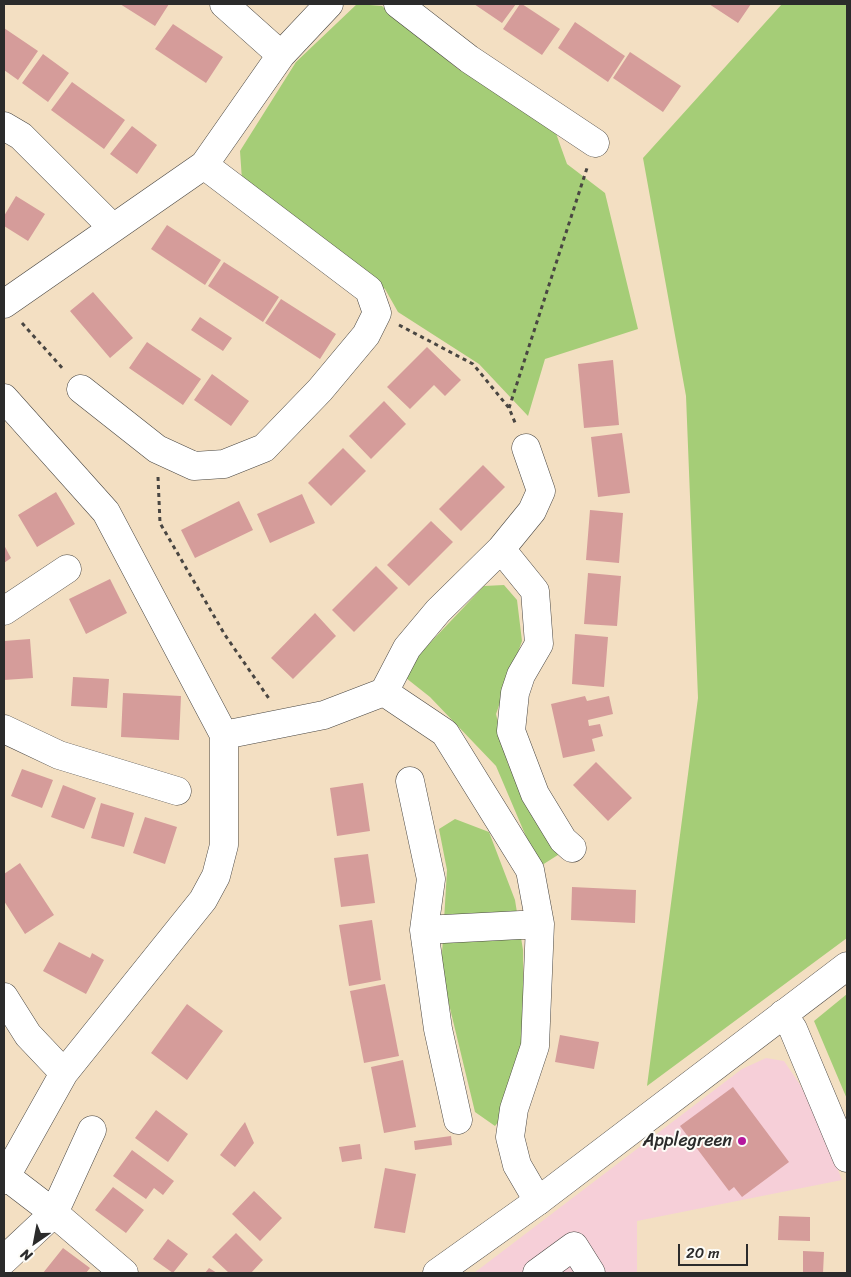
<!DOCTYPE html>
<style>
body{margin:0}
#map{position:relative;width:851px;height:1277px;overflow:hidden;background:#f3dfc2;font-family:Sriracha,sans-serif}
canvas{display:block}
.frame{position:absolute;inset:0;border:5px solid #2b2b2b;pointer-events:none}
.north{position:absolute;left:10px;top:1217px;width:50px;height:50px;-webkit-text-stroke:4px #fdfcf7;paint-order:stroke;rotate:213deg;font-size:14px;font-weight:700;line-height:20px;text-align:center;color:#2b2b2b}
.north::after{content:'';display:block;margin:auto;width:18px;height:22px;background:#2b2b2b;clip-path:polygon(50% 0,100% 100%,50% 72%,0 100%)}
.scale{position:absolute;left:678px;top:1244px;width:70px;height:22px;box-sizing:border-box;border:2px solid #2b2b2b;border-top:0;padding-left:6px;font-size:15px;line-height:18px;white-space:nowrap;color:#2b2b2b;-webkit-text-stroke:4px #fdfcf7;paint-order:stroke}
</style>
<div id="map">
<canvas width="851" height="1277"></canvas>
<div class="frame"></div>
<div class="north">N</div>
<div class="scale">20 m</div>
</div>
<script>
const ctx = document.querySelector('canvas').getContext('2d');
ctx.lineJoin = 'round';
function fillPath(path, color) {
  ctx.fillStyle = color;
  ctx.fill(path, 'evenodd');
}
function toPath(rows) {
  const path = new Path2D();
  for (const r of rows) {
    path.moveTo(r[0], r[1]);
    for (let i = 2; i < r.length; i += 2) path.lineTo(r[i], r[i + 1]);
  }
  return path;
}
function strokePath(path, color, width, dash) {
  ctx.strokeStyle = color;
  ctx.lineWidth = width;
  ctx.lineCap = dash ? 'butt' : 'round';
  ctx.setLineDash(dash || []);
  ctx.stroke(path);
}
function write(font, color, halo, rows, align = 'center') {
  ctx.font = font + ' Sriracha,sans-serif';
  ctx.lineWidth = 4;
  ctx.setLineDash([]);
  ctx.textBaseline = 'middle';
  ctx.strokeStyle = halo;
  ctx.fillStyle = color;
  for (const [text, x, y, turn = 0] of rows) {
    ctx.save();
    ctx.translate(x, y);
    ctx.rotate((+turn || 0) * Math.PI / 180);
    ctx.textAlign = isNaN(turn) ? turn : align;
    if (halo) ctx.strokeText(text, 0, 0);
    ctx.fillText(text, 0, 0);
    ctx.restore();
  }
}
const built = toPath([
 [766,1058,784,1061,799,1083,817,1116,842,1180,637,1221,637,1273,474,1273,742,1069]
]);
const green = toPath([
 [357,4,382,6,458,69,553,125,567,164,605,193,638,329,545,359,528,416,479,364,398,312,385,289,242,180,240,151,296,62],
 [782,4,847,4,847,938,647,1086,698,698,686,396,643,158],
 [504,585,517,600,522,641,496,714,508,764,561,853,539,867,496,766,430,697,406,678,410,664,484,586],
 [455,819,489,832,515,900,523,950,524,1031,504,1115,495,1126,475,1112,441,971,447,870,439,829],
 [847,994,847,1099,814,1021]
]);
const building = toPath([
 [120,4,169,4,155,26],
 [474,4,516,4,502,23],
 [520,4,522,4,560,29,542,55,503,29],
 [709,4,751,4,738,23],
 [575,22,625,56,608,82,558,48],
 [173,24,223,57,206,83,155,49],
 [4,28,38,51,18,80,4,70],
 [630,52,681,86,663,112,613,78],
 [43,54,69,73,48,102,22,83],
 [72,82,125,120,104,149,51,110],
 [132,126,157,145,137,174,110,154],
 [16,196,45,214,28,241,4,226,4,216],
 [167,225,221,260,205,285,151,249],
 [224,262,279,297,263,322,208,286],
 [93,292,133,338,110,358,70,311],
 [281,299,336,334,320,359,265,323],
 [200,317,232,338,223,351,191,330],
 [147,342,201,379,183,405,129,368],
 [427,347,461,380,445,396,434,385,410,409,387,387],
 [613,360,619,425,584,428,578,364],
 [212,374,249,401,231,426,194,400],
 [384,401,406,424,371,459,349,436],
 [622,433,630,493,598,497,591,437],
 [343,448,366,471,331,506,308,483],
 [483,465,505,487,461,531,439,509],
 [56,492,75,524,37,547,18,515],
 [302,494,315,523,270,543,257,514],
 [239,501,253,530,195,558,181,530],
 [590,510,623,513,619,563,586,560],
 [431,521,453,542,409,586,387,565],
 [4,545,11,558,4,563],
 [376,566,398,588,354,632,332,610],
 [588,573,621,576,617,626,584,624],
 [110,579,127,613,86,634,69,599],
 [315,613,336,636,293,679,271,658],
 [575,634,608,637,604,687,572,684],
 [30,639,33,678,4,680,4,641],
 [73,677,109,679,107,708,71,706],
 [123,693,181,696,179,740,121,737],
 [585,696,587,701,609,696,613,714,588,720,589,726,600,724,603,736,592,739,595,751,563,758,551,704],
 [596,762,632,798,608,821,573,785],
 [22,769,53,780,42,808,11,796],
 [363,783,370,831,337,836,330,788],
 [63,785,96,798,84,829,51,817],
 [101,803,134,813,124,847,91,838],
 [145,817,177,827,165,864,133,853],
 [368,854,375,903,341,907,334,858],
 [20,863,54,915,25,934,4,901,4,874],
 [572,887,636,890,635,923,571,920],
 [372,920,381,980,349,986,339,925],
 [59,942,90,958,92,953,104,960,86,994,43,971],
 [385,984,399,1056,364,1063,350,991],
 [187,1004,223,1031,187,1080,151,1053],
 [560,1035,599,1042,594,1069,555,1062],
 [403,1060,416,1127,384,1133,371,1067],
 [733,1087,789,1162,742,1197,734,1187,729,1191,680,1126],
 [156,1110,188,1134,168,1162,135,1138],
 [245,1122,254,1143,235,1167,220,1155],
 [451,1136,452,1145,415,1150,414,1141],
 [360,1144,362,1159,342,1162,339,1147],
 [132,1150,174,1181,163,1195,154,1188,146,1199,113,1176],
 [385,1168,416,1174,405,1233,374,1228],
 [113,1187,144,1210,126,1233,95,1210],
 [254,1191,282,1218,260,1241,232,1214],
 [779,1216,810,1217,810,1241,778,1240],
 [236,1233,263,1260,251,1273,229,1273,212,1257],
 [168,1239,188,1254,173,1273,153,1259],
 [63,1248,90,1268,86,1273,43,1273],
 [803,1251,824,1252,823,1273,803,1273],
 [209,1268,217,1273,205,1273]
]);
const path = toPath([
 [22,323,64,370],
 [399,325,473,364,509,408,516,425],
 [509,408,588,165],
 [158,477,160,523,225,635,270,700]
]);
const minor = toPath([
 [224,4,281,55],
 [398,4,469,59,595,143],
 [4,126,21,136,112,227],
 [4,304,204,165,281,55,329,4],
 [81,389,157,449,194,466,224,464,264,448,320,390,366,335,377,313,369,290,204,165],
 [4,398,106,512,224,735,224,845,216,876,203,900,64,1073,4,1180],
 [501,549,532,511,541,491,526,448],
 [4,611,67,569],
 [384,692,407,648,438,611,501,549,535,591,539,644,521,675,515,693,511,731,535,794,563,840,572,848],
 [4,729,59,755,177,791],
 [224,735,324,715,384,692,445,733,530,870,540,924,535,1046,514,1109,510,1137,517,1165,538,1201],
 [410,781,431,879,424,930],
 [4,997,28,1035,64,1073],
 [783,1014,793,1029,847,1158],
 [458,1120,438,1029,424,930,540,924],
 [7,1177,54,1213,124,1273],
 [4,1260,54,1213,92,1130],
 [537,1273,574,1246,591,1273]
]);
const major = toPath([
 [437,1273,538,1201,847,966]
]);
const markers = [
 [742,1141,5,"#b5179e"]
];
const poiNames = [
 ["Applegreen",732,1141]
];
fillPath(built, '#f6cfd8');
fillPath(green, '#a5cd77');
fillPath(building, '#d59c9a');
strokePath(minor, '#494642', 29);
strokePath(major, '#494642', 29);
strokePath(path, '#494642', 3, [4, 4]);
strokePath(minor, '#fff', 28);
strokePath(major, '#fff', 28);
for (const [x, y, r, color] of markers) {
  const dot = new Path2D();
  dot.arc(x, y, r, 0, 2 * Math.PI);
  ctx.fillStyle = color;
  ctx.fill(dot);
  strokePath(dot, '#fdfcf7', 2);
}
write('18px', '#2b2b2b', '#fdfcf7', poiNames, 'right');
</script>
